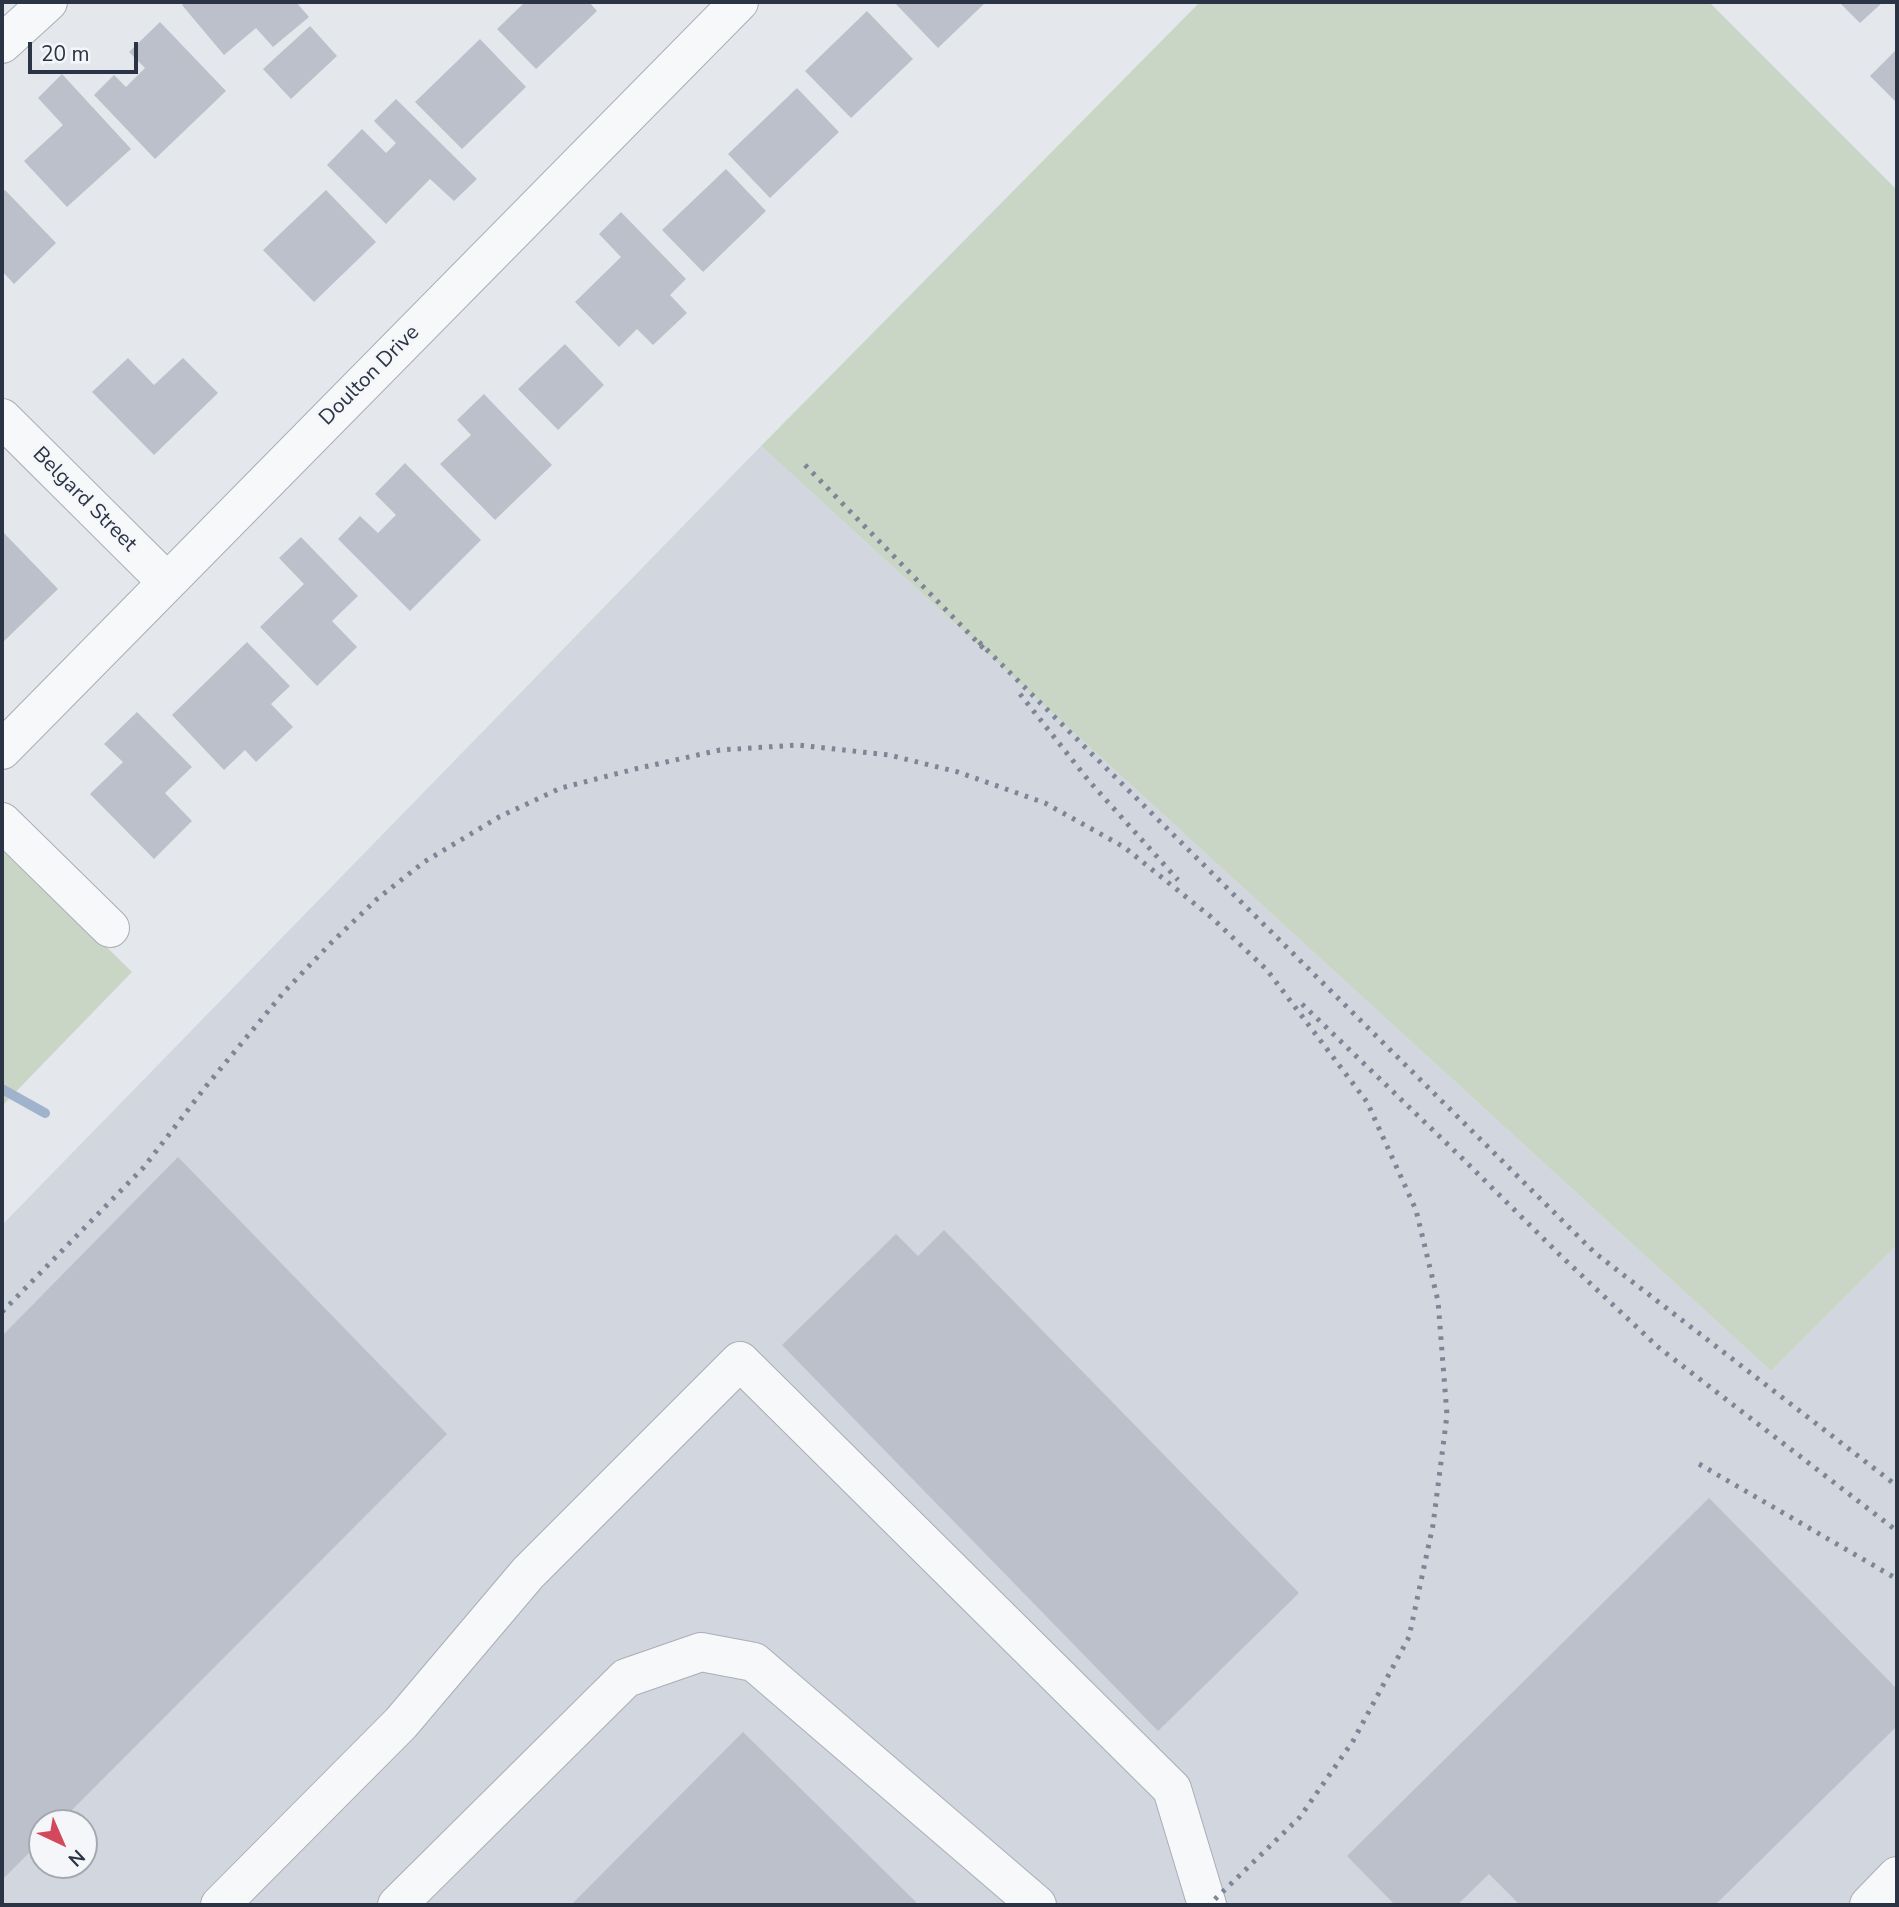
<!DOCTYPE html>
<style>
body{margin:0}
#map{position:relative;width:1899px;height:1907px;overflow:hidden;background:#e4e7ec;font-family:"Nunito Sans",sans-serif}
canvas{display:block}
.frame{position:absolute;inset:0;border:4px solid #2b3445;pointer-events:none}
.north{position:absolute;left:28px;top:1809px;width:70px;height:70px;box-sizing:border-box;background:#f4f6f9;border:2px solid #a4a8b1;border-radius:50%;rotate:136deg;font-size:19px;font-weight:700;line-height:28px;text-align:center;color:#2b3445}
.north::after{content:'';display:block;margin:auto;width:24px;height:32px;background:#d1495b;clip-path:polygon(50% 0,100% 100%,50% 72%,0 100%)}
.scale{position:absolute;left:28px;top:42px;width:110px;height:32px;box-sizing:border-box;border:4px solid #2b3445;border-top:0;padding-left:9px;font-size:21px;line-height:24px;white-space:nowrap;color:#2b3445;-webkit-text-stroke:5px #f4f6f9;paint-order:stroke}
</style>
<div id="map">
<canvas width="1899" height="1907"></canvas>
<div class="frame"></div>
<div class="north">N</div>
<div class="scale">20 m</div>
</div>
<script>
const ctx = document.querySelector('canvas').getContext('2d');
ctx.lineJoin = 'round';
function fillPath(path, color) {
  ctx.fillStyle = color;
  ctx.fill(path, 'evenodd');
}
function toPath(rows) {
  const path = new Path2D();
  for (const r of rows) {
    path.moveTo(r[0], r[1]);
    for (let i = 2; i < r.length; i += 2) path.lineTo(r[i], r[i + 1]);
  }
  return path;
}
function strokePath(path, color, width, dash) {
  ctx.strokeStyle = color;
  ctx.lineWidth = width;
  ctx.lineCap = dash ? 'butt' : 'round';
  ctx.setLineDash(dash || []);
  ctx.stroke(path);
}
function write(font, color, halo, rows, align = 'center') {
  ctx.font = font + ' "Nunito Sans",sans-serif';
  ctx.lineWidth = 5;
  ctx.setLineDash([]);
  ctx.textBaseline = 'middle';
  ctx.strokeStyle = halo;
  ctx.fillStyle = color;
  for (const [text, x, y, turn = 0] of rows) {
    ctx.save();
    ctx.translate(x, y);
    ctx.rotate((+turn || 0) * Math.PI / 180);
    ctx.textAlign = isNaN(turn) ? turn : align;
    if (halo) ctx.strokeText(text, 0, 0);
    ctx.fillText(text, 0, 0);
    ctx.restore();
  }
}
const built = toPath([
 [761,446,1771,1371,1897,1245,1897,1905,2,1905,2,1225],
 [42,1823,84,1823,84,1865,42,1865]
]);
const green = toPath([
 [1200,2,1709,2,1897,190,1897,1245,1771,1371,761,446],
 [2,844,132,972,2,1106]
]);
const stream = toPath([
 [2,1089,45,1113]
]);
const building = toPath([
 [185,2,296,2,309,17,273,47,256,28,224,55,182,5],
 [525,2,589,2,597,11,536,69,497,29],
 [894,2,986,2,938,48],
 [1839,2,1883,2,1860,23],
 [867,11,913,59,851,118,805,71],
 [160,22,226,91,155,159,94,95,114,75,126,87,145,68,129,52],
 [310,26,337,56,291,99,263,69],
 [480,39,526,87,462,149,415,102],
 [1897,49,1897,103,1870,76],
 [62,74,131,149,67,207,24,161,63,125,38,98],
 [797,88,839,132,770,198,728,154],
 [396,99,477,179,454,201,430,179,386,224,327,165,362,129,386,153,396,143,374,121],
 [726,169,766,211,703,272,662,230],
 [5,190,56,243,14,284,2,271,2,193],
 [326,190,376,242,314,302,263,250],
 [621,212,686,279,670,295,687,313,653,345,637,329,619,347,575,302,621,257,599,234],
 [565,344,604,385,558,430,518,389],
 [128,358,154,385,183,358,218,393,154,455,92,392],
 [484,394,552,465,495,520,440,464,471,435,457,420],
 [405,463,481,540,410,611,338,539,360,516,378,533,396,515,375,494],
 [2,531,58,589,2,643],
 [301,537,358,596,332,621,357,647,317,686,260,627,304,584,279,558],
 [247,642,290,686,271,704,293,727,256,762,245,750,224,770,172,715],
 [137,712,192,767,165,793,192,821,154,859,90,794,123,762,104,744],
 [178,1157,447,1434,59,1823,42,1823,42,1840,2,1880,2,1336],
 [944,1230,1299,1593,1158,1731,782,1345,896,1234,918,1256],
 [1709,1498,1897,1689,1897,1726,1715,1905,1520,1905,1489,1874,1457,1905,1395,1905,1347,1856],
 [743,1732,919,1905,571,1905]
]);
const minor = toPath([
 [2,44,48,2],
 [2,418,167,582],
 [2,750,739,2],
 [2,822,110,928],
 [220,1905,401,1723,528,1573,740,1361,1172,1789,1207,1905],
 [397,1905,626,1678,701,1652,754,1662,1037,1905],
 [1869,1905,1897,1876]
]);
const rail = toPath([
 [805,465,985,650],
 [979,642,1595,1253,1897,1486],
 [1020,694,1089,781,1178,880],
 [1302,1004,1465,1161,1562,1257,1658,1347,1897,1531],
 [2,1312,144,1167,207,1085,284,992,330,944,377,899,424,862,499,817,561,788,635,769,720,750,798,745,889,755,958,772,1045,803,1124,847,1211,917,1267,970,1367,1102,1416,1210,1438,1301,1447,1415,1433,1525,1409,1637,1353,1741,1300,1817,1209,1905],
 [1699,1464,1897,1579]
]);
const streetNames = [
 ["Doulton Drive",370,376,-45],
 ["Belgard Street",84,500,45]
];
fillPath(built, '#d2d6de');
fillPath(green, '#c9d6c5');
strokePath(stream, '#9fb4cc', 10);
fillPath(building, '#bbc0ca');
strokePath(minor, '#a9aeb7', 40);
strokePath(minor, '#f7f8fa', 38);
strokePath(rail, '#7d8696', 5, [3.5, 7]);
write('21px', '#2b3445', '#f4f6f9', streetNames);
</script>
